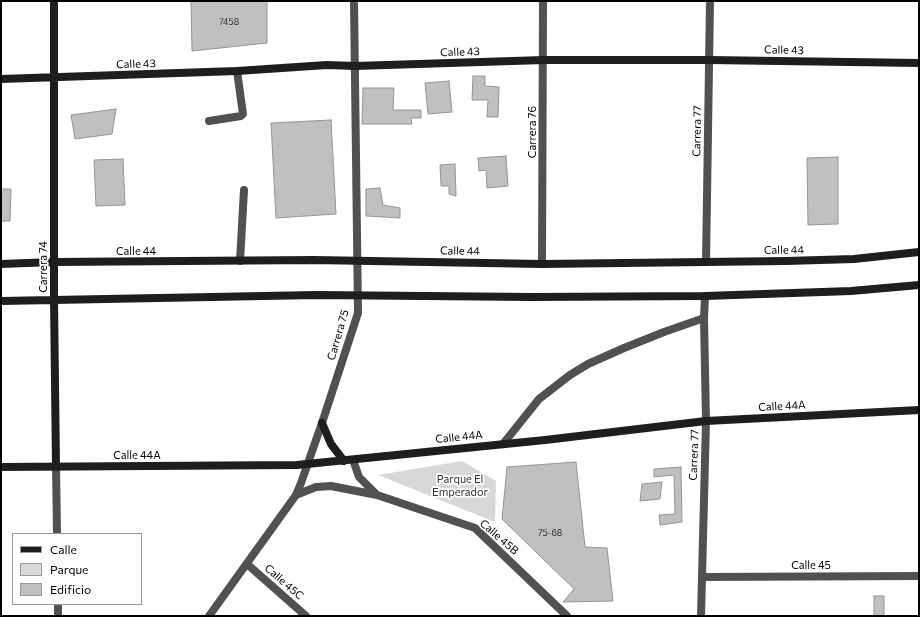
<!DOCTYPE html>
<style>
body{margin:0}
#map{position:relative;width:920px;height:617px;overflow:hidden;background:#fff;font-family:Commissioner,sans-serif}
canvas{display:block}
.frame{position:absolute;inset:0;border:2px solid #000;pointer-events:none}
.legend{position:absolute;left:12px;top:533px;width:130px;height:72px;box-sizing:border-box;background:#fff;border:1px solid #999;margin:0;padding:5px 7px;list-style:none;font-size:12px;color:#000}
.legend li{display:flex;align-items:center;gap:8px;height:20px}
.legend b{width:20px;border:1px solid #999}
</style>
<div id="map">
<canvas width="920" height="617"></canvas>
<div class="frame"></div>
<ul class="legend">
<li><b style="height:5px;background:#1e1e1e"></b>Calle</li>
<li><b style="height:11px;background:#d8d8d8"></b>Parque</li>
<li><b style="height:11px;background:#c0c0c0"></b>Edificio</li>
</ul>
</div>
<script>
const ctx = document.querySelector('canvas').getContext('2d');
ctx.lineJoin = 'round';
function fillPath(path, color) {
  ctx.fillStyle = color;
  ctx.fill(path, 'evenodd');
}
function toPath(rows) {
  const path = new Path2D();
  for (const r of rows) {
    path.moveTo(r[0], r[1]);
    for (let i = 2; i < r.length; i += 2) path.lineTo(r[i], r[i + 1]);
  }
  return path;
}
function strokePath(path, color, width, dash) {
  ctx.strokeStyle = color;
  ctx.lineWidth = width;
  ctx.lineCap = dash ? 'butt' : 'round';
  ctx.setLineDash(dash || []);
  ctx.stroke(path);
}
function write(font, color, halo, rows, align = 'center') {
  ctx.font = font + ' Commissioner,sans-serif';
  ctx.lineWidth = 3.5;
  ctx.setLineDash([]);
  ctx.textBaseline = 'middle';
  ctx.strokeStyle = halo;
  ctx.fillStyle = color;
  for (const [text, x, y, turn = 0] of rows) {
    ctx.save();
    ctx.translate(x, y);
    ctx.rotate((+turn || 0) * Math.PI / 180);
    ctx.textAlign = isNaN(turn) ? turn : align;
    if (halo) ctx.strokeText(text, 0, 0);
    ctx.fillText(text, 0, 0);
    ctx.restore();
  }
}
const green = toPath([
 [462,461,496,481,495,522,378,475]
]);
const building = toPath([
 [191,1,267,1,267,43,192,51,191,1],
 [473,76,485,76,485,86,499,87,498,117,487,117,488,100,472,100,473,76],
 [449,81,452,112,428,114,425,83,449,81],
 [363,88,394,88,393,110,421,110,421,118,411,118,412,124,362,124,363,88],
 [116,109,112,134,75,139,71,115,116,109],
 [331,120,336,214,276,218,271,123,331,120],
 [506,156,508,186,487,188,486,170,479,171,478,158,506,156],
 [838,157,838,224,808,225,807,158,838,157],
 [123,159,125,205,96,206,94,160,123,159],
 [455,164,456,196,449,194,449,186,441,186,440,165,455,164],
 [380,188,383,205,400,208,400,218,366,216,366,189,380,188],
 [1,189,11,189,10,221,1,221,1,189],
 [576,462,585,547,607,548,613,601,563,602,574,589,502,519,507,467,576,462],
 [681,467,682,522,660,525,659,515,675,514,674,475,654,477,654,469,681,467],
 [662,482,660,499,640,501,642,484,662,482],
 [874,596,884,596,884,616,874,616,874,596]
]);
const lane = toPath([
 [209,121,241,116,243,114,237,71],
 [240,261,244,190]
]);
const street = toPath([
 [706,262,710,1],
 [542,264,543,1],
 [503,444,539,399,570,375,588,364,624,348,664,332,704,318],
 [353,460,359,477,377,495],
 [56,466,57,534],
 [296,495,316,487,331,486,377,495,475,528,567,616],
 [247,564,306,616],
 [703,577,919,576],
 [58,604,58,616],
 [209,616,296,495,301,483,322,423,358,313,354,1],
 [701,616,706,421,704,318,705,296]
]);
const secondary = toPath([
 [54,1,54,299,56,466],
 [1,79,237,71,327,65,355,66,544,60,709,60,919,63],
 [1,264,54,262,314,260,542,264,786,261,854,259,919,252],
 [1,301,316,295,532,297,705,296,851,291,919,285],
 [322,423,331,444,344,461],
 [1,467,297,465,545,440,706,421,919,410]
]);
const numberNames = [
 ["7458",229,22],
 ["75-68",550,533]
];
const streetNames = [
 ["Calle 43",784,50,1],
 ["Calle 43",460,52,-2],
 ["Calle 43",136,64,-2],
 ["Carrera 77",697,131,-89],
 ["Carrera 76",532,132,-90],
 ["Calle 44",784,250,-1],
 ["Calle 44",136,251],
 ["Calle 44",460,251,1],
 ["Carrera 74",43,267,-90],
 ["Carrera 75",338,335,-74],
 ["Calle 44A",782,406,-3],
 ["Calle 44A",459,437,-6],
 ["Calle 44A",137,455],
 ["Carrera 77",694,455,-88],
 ["Calle 45B",499,537,41],
 ["Calle 45",811,565],
 ["Calle 45C",284,582,41]
];
const parkNames = [
 ["Parque El",460,479],
 ["Emperador",460,492]
];
fillPath(green, '#d8d8d8');
fillPath(building, '#c0c0c0');
strokePath(building, '#959595', 1);
strokePath(lane, '#515151', 8);
strokePath(street, '#515151', 8);
strokePath(secondary, '#1e1e1e', 8);
write('9px', '#303030', null, numberNames);
write('11px', '#000', '#fff', streetNames);
write('11px', '#2f2f2f', '#fff', parkNames);
</script>
